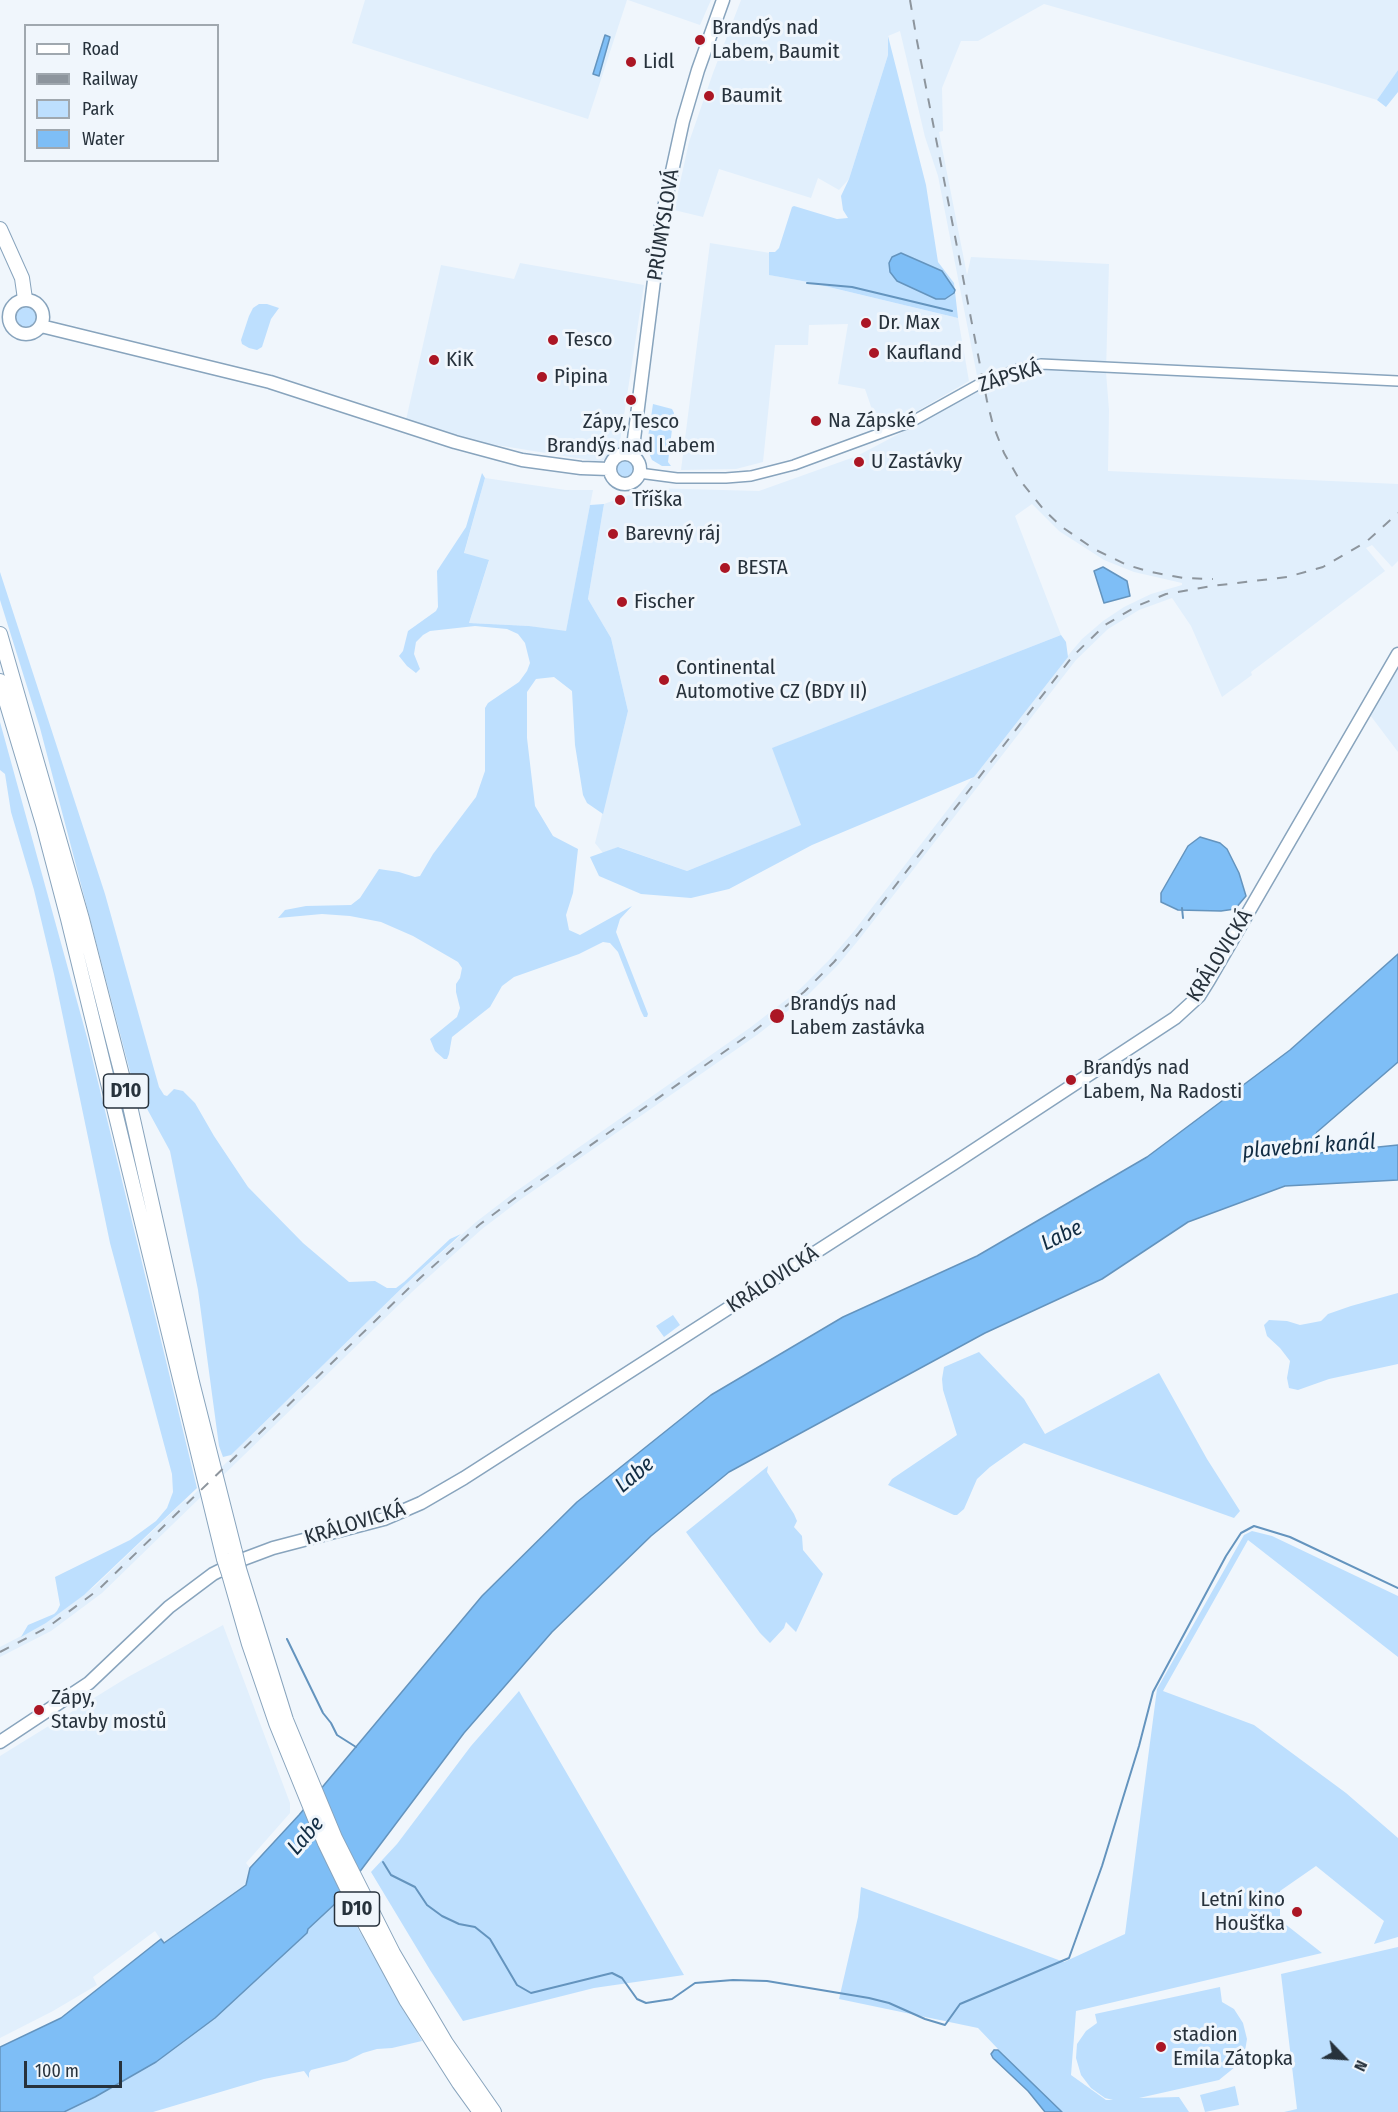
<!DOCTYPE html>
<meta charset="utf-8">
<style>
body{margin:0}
#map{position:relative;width:1398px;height:2112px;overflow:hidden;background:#f0f6fc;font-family:"Fira Sans Condensed",sans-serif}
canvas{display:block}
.legend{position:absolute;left:24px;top:24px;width:195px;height:138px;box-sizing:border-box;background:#f0f6fc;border:2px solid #a0a8af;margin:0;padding:8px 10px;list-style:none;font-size:18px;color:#27323c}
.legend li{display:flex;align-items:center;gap:12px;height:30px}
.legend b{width:30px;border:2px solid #a0a8af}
.north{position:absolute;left:1314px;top:2028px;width:60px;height:60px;-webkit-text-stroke:4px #f0f6fc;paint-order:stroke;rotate:115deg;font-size:16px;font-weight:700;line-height:24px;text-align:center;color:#27323c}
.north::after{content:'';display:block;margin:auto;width:21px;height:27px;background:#27323c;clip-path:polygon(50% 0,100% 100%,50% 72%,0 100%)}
.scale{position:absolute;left:24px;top:2061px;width:98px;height:27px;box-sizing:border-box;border:3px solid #27323c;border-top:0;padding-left:8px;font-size:18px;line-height:21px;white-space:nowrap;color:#27323c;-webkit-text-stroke:4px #f0f6fc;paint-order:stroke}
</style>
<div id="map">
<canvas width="1398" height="2112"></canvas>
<ul class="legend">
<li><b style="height:8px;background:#fff"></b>Road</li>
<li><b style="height:8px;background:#8d959d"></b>Railway</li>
<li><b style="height:16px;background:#bddffe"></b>Park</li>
<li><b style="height:16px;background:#7ebef6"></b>Water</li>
</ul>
<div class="north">N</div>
<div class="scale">100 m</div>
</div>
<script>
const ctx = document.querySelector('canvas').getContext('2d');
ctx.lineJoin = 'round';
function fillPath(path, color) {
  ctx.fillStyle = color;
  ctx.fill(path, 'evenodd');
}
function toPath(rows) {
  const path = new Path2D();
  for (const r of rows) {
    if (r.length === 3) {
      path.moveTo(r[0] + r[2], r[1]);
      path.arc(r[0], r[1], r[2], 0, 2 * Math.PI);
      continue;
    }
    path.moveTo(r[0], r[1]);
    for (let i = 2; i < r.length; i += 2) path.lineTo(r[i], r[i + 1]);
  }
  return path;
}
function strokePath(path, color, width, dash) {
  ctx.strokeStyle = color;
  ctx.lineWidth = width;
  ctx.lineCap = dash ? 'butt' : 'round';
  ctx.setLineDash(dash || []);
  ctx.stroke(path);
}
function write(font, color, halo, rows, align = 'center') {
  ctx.font = font + ' "Fira Sans Condensed",sans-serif';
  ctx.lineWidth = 6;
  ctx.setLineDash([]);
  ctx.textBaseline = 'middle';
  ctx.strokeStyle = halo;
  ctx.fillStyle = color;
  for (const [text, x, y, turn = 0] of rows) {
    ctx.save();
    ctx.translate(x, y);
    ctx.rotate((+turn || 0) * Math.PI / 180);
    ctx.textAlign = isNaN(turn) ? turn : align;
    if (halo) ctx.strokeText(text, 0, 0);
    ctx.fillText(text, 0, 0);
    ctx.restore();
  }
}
const built = toPath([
 [365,0,627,0,588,119,352,43],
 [628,0,711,0,700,25],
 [741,0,1398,0,1398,70,1377,100,1325,84,1044,4,978,41,961,41,942,88,943,131,939,132,967,275,971,257,1109,264,1106,372,1109,410,1108,471,1398,484,1398,561,1392,567,1372,545,1366,548,1385,571,1251,672,1252,675,1222,697,1191,626,1172,598,1139,610,1108,629,1076,660,861,937,838,965,807,996,757,1035,520,1200,482,1229,413,1291,102,1593,51,1631,0,1657,0,1647,46,1623,95,1586,185,1500,187,1501,232,1457,231,1455,406,1284,476,1222,515,1192,751,1027,800,989,831,958,854,931,1053,673,1082,639,1103,621,1124,607,1151,594,1182,585,1182,583,1134,572,1104,560,1059,531,1032,504,1015,516,1061,635,773,748,802,825,687,871,619,847,603,853,595,843,628,711,611,638,588,599,604,504,649,488,759,491,857,456,980,391,938,176,925,137,900,31,888,36,888,55,849,179,839,190,818,178,811,198,719,169,703,217,674,210,689,142,713,73],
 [710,243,770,253,770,275,808,282,958,318,969,381,919,410,878,427,865,389,838,384,848,324,809,325,808,345,775,345,763,462,736,469,681,470],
 [520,263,644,285,619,448,601,462,484,443,406,420,441,265,514,279],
 [485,478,566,490,593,490,566,632,529,626,469,623,489,561,464,554],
 [1398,667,1398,752,1370,715],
 [223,1625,290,1803,290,1813,246,1863,250,1868,247,1885,163,1943,155,1931,93,1977,97,1985,53,2011,0,2038,0,1756,128,1677]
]);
const green = toPath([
 [888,36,926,185,938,262,954,283,958,318,808,282,769,275,769,252,775,252,779,248,792,207,794,206,837,219,848,218,843,210,841,196,849,179,888,55],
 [1398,70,1398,92,1386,107,1377,100],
 [26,316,13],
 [259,304,267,304,279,308,271,319,262,347,257,350,249,348,242,344,241,340,249,316,253,308],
 [653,404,672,409,674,413,668,462,671,466,662,466,652,460,648,451,647,444],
 [625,469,11],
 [482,473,485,478,464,553,489,560,469,623,529,626,566,631,590,505,604,504,588,599,611,638,628,711,603,814,587,803,583,795,575,745,572,691,554,677,536,679,527,692,527,738,535,806,553,836,578,849,573,893,566,915,569,930,580,935,632,906,620,919,616,932,648,1014,647,1017,644,1017,641,1011,618,952,610,943,603,942,579,954,514,977,502,986,490,1007,452,1037,449,1054,447,1059,444,1059,435,1051,430,1039,457,1017,460,1008,456,992,456,984,460,978,462,968,458,962,413,936,381,922,350,916,322,914,278,918,285,910,306,906,351,905,360,898,379,869,399,872,415,877,420,876,433,854,476,797,485,771,485,708,488,703,519,682,527,671,530,663,525,643,518,634,507,629,475,626,430,631,423,635,416,642,414,654,420,669,416,673,407,666,399,656,403,651,408,631,436,611,438,607,437,571,466,527],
 [0,572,105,894,159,1087,164,1095,167,1096,174,1089,183,1091,195,1103,214,1136,248,1187,303,1243,349,1282,375,1281,387,1288,396,1288,404,1282,450,1239,461,1234,406,1284,231,1455,223,1457,219,1446,198,1290,170,1151,133,1083,40,728,0,600],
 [1061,635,1066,642,1068,657,974,777,812,845,729,889,691,898,641,894,599,876,590,857,618,847,687,871,801,825,772,748],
 [0,722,88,1041,197,1488,84,1595,46,1623,21,1637,28,1625,54,1614,57,1611,60,1605,55,1577,130,1540,156,1521,167,1508,173,1492,172,1474,110,1243,54,974,34,890,11,812,5,774,0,770],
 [1398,1293,1398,1364,1329,1379,1298,1390,1289,1388,1287,1378,1290,1361,1280,1348,1267,1336,1264,1325,1269,1320,1287,1321,1300,1325,1321,1321,1328,1314,1351,1306],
 [673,1315,680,1325,664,1337,656,1326],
 [979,1352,1024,1399,1045,1434,1159,1373,1207,1459,1240,1511,1234,1518,1024,1443,990,1467,977,1479,964,1509,957,1515,954,1515,888,1485,892,1479,957,1435,943,1390,942,1379,944,1367],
 [768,1466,767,1472,794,1514,797,1521,794,1527,802,1536,803,1550,823,1574,796,1632,786,1622,784,1628,770,1643,760,1633,686,1532],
 [1252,1531,1272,1536,1398,1596,1398,1657,1248,1540,1163,1691,1254,1725,1346,1793,1398,1838,1398,1937,1374,1944,1384,1921,1316,1866,1280,1891,1280,1920,1322,1953,1076,2011,1071,2075,1106,2100,1113,2100,1105,2098,1091,2088,1081,2075,1076,2058,1077,2044,1086,2031,1097,2023,1095,2014,1220,1987,1222,2002,1234,2009,1243,2023,1247,2039,1245,2051,1235,2067,1219,2080,1139,2098,1179,2097,1189,2112,1058,2112,978,2028,839,1999,858,1917,861,1887,1064,1962,1125,1934,1157,1689,1244,1535],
 [519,1691,684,1975,594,1988,463,2021,430,1970,371,1872,397,1844,471,1746],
 [337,1902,348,1911,422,2041,392,2048,377,2049,363,2053,347,2061,311,2070,309,2073,309,2078,304,2071,264,2079,153,2112,64,2112,95,2097,156,2062,215,2018,307,1933,308,1929],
 [1398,1947,1398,2112,1284,2112,1297,2109,1281,1974],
 [1235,2086,1239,2105,1205,2112,1200,2095]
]);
const water = toPath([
 [605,35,610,37,599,76,593,74,605,35],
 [901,253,942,271,955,290,954,293,945,299,936,299,897,281,890,272,889,263,892,257,901,253],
 [1103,567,1127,581,1130,596,1104,603,1094,571,1103,567],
 [1200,837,1220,843,1227,849,1239,873,1246,896,1235,909,1221,911,1178,910,1161,902,1161,893,1188,846,1200,837],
 [1398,954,1398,1062,1317,1132,1312,1145,1319,1153,1398,1145,1398,1180,1285,1186,1188,1222,1102,1279,985,1333,729,1472,651,1536,552,1632,464,1733,337,1902,308,1929,307,1933,215,2018,156,2062,95,2097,64,2112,0,2112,0,2047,61,2018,161,1939,164,1943,246,1885,250,1868,299,1815,482,1596,577,1502,711,1395,843,1317,977,1256,1147,1157,1290,1050,1398,954],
 [994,2050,998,2050,1062,2112,1045,2112,1028,2091,993,2058,991,2054,994,2050]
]);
const stream = toPath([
 [807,283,852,287,952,311],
 [1182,908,1183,918],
 [287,1639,323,1713,331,1723,337,1735,356,1747],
 [383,1862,391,1875,415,1887,427,1905,442,1916,459,1924,475,1927,490,1939,517,1985,531,1993,612,1973,622,1978,637,1999,646,2003,672,1999,695,1983,733,1980,767,1981,869,1998,889,2003,925,2019,945,2025,960,2004,1069,1958,1102,1866,1139,1746,1153,1692,1226,1556,1241,1533,1254,1526,1290,1537,1398,1588]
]);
const minor = toPath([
 [639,473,677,478,726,478,751,476,794,465,911,422,983,382,1018,369,1041,364,1398,381]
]);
const major = toPath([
 [26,317,17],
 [41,326,270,382,455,442,522,460,581,468,609,469],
 [625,469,15],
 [632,455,662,217,683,121,698,70,723,0],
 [0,1742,89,1683,169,1607,213,1574,241,1560,273,1548,384,1519,421,1503,464,1478,953,1164,1175,1018,1199,996,1209,980,1398,654]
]);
const highway = toPath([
 [0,229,22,278,25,299],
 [0,634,82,919,130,1106,192,1382,235,1552],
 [0,681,43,824,68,919,224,1559],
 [239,1569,286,1720,335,1838,393,1953,446,2043,494,2112],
 [229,1574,249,1644,276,1723,325,1843,358,1911,406,2000,459,2083,480,2112]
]);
const rail = toPath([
 [910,0,917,41,987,401,993,425,1004,453,1019,479,1044,510,1062,527,1094,549,1127,565,1151,572,1183,578,1213,579],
 [0,1652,48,1627,98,1590,409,1288,479,1225,518,1196,754,1031,804,992,834,962,858,934,1072,657,1105,625,1137,606,1166,594,1212,586,1287,577,1323,567,1366,542,1398,513]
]);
const highwayBridge = toPath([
 [235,1552,239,1569],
 [224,1559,229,1574]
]);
const markers = [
 [700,40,6,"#ab1624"],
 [631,62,6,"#ab1624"],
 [709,96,6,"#ab1624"],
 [866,323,6,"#ab1624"],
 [553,340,6,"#ab1624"],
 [874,353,6,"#ab1624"],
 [434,360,6,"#ab1624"],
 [542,377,6,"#ab1624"],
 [631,400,6,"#ab1624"],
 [816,421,6,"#ab1624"],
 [859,462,6,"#ab1624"],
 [620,500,6,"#ab1624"],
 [613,534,6,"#ab1624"],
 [725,568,6,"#ab1624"],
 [622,602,6,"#ab1624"],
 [664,680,6,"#ab1624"],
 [777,1016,8,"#ab1624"],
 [1071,1080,6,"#ab1624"],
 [39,1710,6,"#ab1624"],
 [1297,1912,6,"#ab1624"],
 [1161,2047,6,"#ab1624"]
];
const shields = [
 [126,1091,45],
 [357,1909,45]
];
const shieldNames = [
 ["D10",126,1091],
 ["D10",357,1909]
];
const poiNames = [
 ["Brandýs nad",712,28],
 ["Labem, Baumit",712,52],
 ["Lidl",643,62],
 ["Baumit",721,96],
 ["Dr. Max",878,323],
 ["Tesco",565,340],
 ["Kaufland",886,353],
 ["KiK",446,360],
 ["Pipina",554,377],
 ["Na Zápské",828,421],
 ["Zápy, Tesco",631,422,"center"],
 ["Brandýs nad Labem",631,446,"center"],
 ["U Zastávky",871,462],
 ["Tříška",632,500],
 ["Barevný ráj",625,534],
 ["BESTA",737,568],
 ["Fischer",634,602],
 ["Continental",676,668],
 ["Automotive CZ (BDY II)",676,692],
 ["Brandýs nad",790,1004],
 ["Labem zastávka",790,1028],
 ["Brandýs nad",1083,1068],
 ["Labem, Na Radosti",1083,1092],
 ["Zápy,",51,1698],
 ["Stavby mostů",51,1722],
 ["Letní kino",1285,1900,"right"],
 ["Houšťka",1285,1924,"right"],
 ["stadion",1173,2035],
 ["Emila Zátopka",1173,2059]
];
const streetNames = [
 ["PRŮMYSLOVÁ",664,225,-81],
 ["ZÁPSKÁ",1010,377,-17],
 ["KRÁLOVICKÁ",1220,956,-58],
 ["KRÁLOVICKÁ",773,1280,-33],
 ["KRÁLOVICKÁ",355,1524,-17]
];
const waterNames = [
 ["plavební kanál",1309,1147,-4],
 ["Labe",1062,1236,-26],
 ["Labe",635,1475,-40],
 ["Labe",306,1836,-49]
];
fillPath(built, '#e1effc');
fillPath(green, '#bddffe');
fillPath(water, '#7ebef6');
strokePath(water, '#6494be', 1.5);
strokePath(stream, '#6494be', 2);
strokePath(minor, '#88a4bd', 12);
strokePath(major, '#88a4bd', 15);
strokePath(highway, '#88a4bd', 16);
strokePath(minor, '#fff', 9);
strokePath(major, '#fff', 12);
strokePath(highway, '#fff', 14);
strokePath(rail, '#8d959d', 2, [10, 10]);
strokePath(highwayBridge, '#88a4bd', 16, []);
strokePath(highwayBridge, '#fff', 14);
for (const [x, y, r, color] of markers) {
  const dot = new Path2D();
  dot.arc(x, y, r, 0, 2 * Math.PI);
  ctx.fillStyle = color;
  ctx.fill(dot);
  strokePath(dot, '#f0f6fc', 2);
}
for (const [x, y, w] of shields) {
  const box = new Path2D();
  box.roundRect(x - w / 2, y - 17, w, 34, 4.5);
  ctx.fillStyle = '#f0f6fc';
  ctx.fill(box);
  strokePath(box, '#27323c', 1.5);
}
write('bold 20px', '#27323c', null, shieldNames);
write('21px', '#27323c', '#f0f6fc', poiNames, 'left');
write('21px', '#27323c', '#f0f6fc', streetNames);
write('italic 22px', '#112c43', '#f0f6fc', waterNames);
</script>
